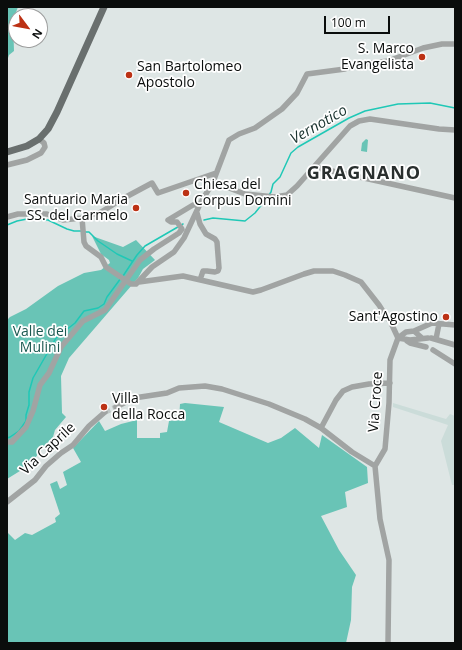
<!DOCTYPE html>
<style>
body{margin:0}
#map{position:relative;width:462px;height:650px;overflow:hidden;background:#dee6e5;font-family:"Open Sans",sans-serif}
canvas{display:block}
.frame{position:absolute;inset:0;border:8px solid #0a0d0c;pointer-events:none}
.north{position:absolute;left:8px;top:8px;width:40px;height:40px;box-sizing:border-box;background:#fff;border:1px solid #9d9e9e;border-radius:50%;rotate:122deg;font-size:11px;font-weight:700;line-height:16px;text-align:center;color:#0a0d0c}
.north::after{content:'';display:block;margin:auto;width:14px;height:18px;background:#bc3114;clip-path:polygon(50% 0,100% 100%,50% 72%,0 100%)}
.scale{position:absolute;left:324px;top:16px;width:66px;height:18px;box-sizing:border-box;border:2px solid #0a0d0c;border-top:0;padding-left:5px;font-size:12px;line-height:14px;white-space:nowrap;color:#0a0d0c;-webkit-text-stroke:3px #fff;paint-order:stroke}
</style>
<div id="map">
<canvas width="462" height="650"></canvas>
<div class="frame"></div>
<div class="north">N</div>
<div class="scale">100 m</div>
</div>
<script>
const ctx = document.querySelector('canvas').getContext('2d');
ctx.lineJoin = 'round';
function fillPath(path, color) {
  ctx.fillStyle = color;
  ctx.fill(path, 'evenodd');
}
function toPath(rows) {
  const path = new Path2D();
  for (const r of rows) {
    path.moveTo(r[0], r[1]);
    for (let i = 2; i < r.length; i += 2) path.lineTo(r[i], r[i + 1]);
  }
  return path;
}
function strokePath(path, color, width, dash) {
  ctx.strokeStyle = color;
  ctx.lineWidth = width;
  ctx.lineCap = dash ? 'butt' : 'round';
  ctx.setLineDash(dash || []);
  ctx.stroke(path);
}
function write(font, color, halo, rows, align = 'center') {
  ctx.font = font + ' "Open Sans",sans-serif';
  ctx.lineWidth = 3.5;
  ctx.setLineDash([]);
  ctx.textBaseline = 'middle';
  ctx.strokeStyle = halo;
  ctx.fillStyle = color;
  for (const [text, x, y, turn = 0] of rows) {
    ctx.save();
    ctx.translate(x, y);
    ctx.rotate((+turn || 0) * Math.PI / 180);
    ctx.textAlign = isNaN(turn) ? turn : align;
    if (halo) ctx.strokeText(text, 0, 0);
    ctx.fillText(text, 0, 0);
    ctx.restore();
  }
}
const built = toPath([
 [393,403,446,419,450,414,455,416,455,485,452,485,441,441,448,425,393,407]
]);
const green = toPath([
 [7,7,18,7,13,20,14,51,9,55,7,61],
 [366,139,368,140,367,152,361,151,362,143],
 [92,236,123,247,136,240,155,260,143,269,138,278,69,358,61,376,62,413,66,417,55,430,53,437,28,466,7,479,7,320,10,317,26,309,58,286,84,273,101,270,110,263,109,260,101,254],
 [185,403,224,407,219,422,268,443,281,438,295,428,319,448,322,435,367,467,368,483,345,492,347,507,321,516,339,550,356,575,352,587,351,620,346,643,7,643,7,532,15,540,25,533,32,535,56,522,55,518,60,514,50,484,57,481,60,489,67,485,63,472,81,462,73,448,99,421,105,431,121,424,137,420,137,438,160,438,160,433,167,432,169,421,179,420,180,404]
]);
const stream = toPath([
 [269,195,271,192,273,184,280,177,291,153,298,147,349,118,365,111,398,104,430,103,455,108],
 [204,220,213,218,245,221,255,213,267,198],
 [7,225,17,221,27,219,48,220,67,229,74,231,82,231],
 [85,232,89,232,98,241,117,254,132,261],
 [123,276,137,255,145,246,183,224],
 [7,438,10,437,19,431,26,421,26,415,29,405,29,392,33,378,56,338,75,323,84,311,98,308,104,304,107,297,121,278]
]);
const minorTunnel = toPath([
 [386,316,392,325],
 [105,412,116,407]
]);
const minor = toPath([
 [7,165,27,160,41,153,45,147,44,143,39,139],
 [314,167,455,198],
 [213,182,245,194,275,197,287,195,297,186,350,126,359,121,370,119,439,129,455,130],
 [197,213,200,224,206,234,215,239,217,242,219,268,218,271,215,272,207,271,203,271,200,280],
 [7,217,18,214,47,214,63,220,82,218,84,242,86,246,101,257,106,267,131,284,136,284,152,267,174,252,184,238,200,204,213,182,229,140,239,134,255,128,282,109,297,93,307,74,345,69,357,65,388,61,423,48,442,44,455,44],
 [82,218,101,212,124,198,152,183,158,193,216,173],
 [139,282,183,276,253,292,261,290,304,274,314,271,333,271,345,275,361,282,379,305,386,316],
 [414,331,432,323,455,325],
 [422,338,414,331,406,332,398,338,410,340,428,338],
 [431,338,455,345],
 [436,339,439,324],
 [407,341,410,343,426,347],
 [433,350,455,364],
 [116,407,134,398,167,393,179,388,205,386,222,389,269,404,305,419,321,428,352,452,375,466],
 [321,428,336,400,343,391,352,387,369,384,390,383],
 [7,442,12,442,26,427,33,411,40,385,49,373,61,347,83,321,105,310,140,260,154,249,179,233,182,229,177,222,171,222,168,220,193,205,200,204],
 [375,466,380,519,389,560,388,643],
 [375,466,385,449,389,403,390,360,398,338,392,325],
 [7,502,35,480,46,466,61,453,73,445,89,426,105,412]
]);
const major = toPath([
 [7,152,27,146,39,139,48,129,57,112,104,7]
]);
const markers = [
 [422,57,4,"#bc3114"],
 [129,75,4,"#bc3114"],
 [186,193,4,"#bc3114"],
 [136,208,4,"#bc3114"],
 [446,317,4,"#bc3114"],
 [104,407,4,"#bc3114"]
];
const poiNames = [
 ["S. Marco",414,49],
 ["Evangelista",414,65],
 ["San Bartolomeo",137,67,"left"],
 ["Apostolo",137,83,"left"],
 ["Chiesa del",194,185,"left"],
 ["Corpus Domini",194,201,"left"],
 ["Santuario Maria",128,200],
 ["SS. del Carmelo",128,216],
 ["Sant'Agostino",438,317],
 ["Villa",112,399,"left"],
 ["della Rocca",112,415,"left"]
];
const parkNames = [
 ["Valle dei",40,332],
 ["Mulini",40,348]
];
const streetNames = [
 ["Via Croce",376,402,-86],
 ["Via Caprile",48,449,-43]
];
const waterNames = [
 ["Vernotico",319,125,-30]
];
const districtNames = [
 ["GRAGNANO",364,174]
];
fillPath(built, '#cbdcd9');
fillPath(green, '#69c4b6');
strokePath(stream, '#1fc8b6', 1.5);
strokePath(minorTunnel, '#bec5c4', 5.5, [5.5, 3]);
strokePath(minor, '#a1a4a3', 5.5);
strokePath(major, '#696f6e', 7);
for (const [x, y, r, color] of markers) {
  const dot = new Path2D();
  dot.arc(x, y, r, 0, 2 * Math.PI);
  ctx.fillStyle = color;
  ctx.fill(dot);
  strokePath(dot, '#fff', 1.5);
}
write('14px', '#0a0d0c', '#fff', poiNames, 'right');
write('14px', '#1b5951', '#fff', parkNames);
write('14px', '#0a0d0c', '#fff', streetNames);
write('italic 15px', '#1a332f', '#fff', waterNames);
ctx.letterSpacing = '1px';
write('bold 18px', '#292f2e', '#fff', districtNames);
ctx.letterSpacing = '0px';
</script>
